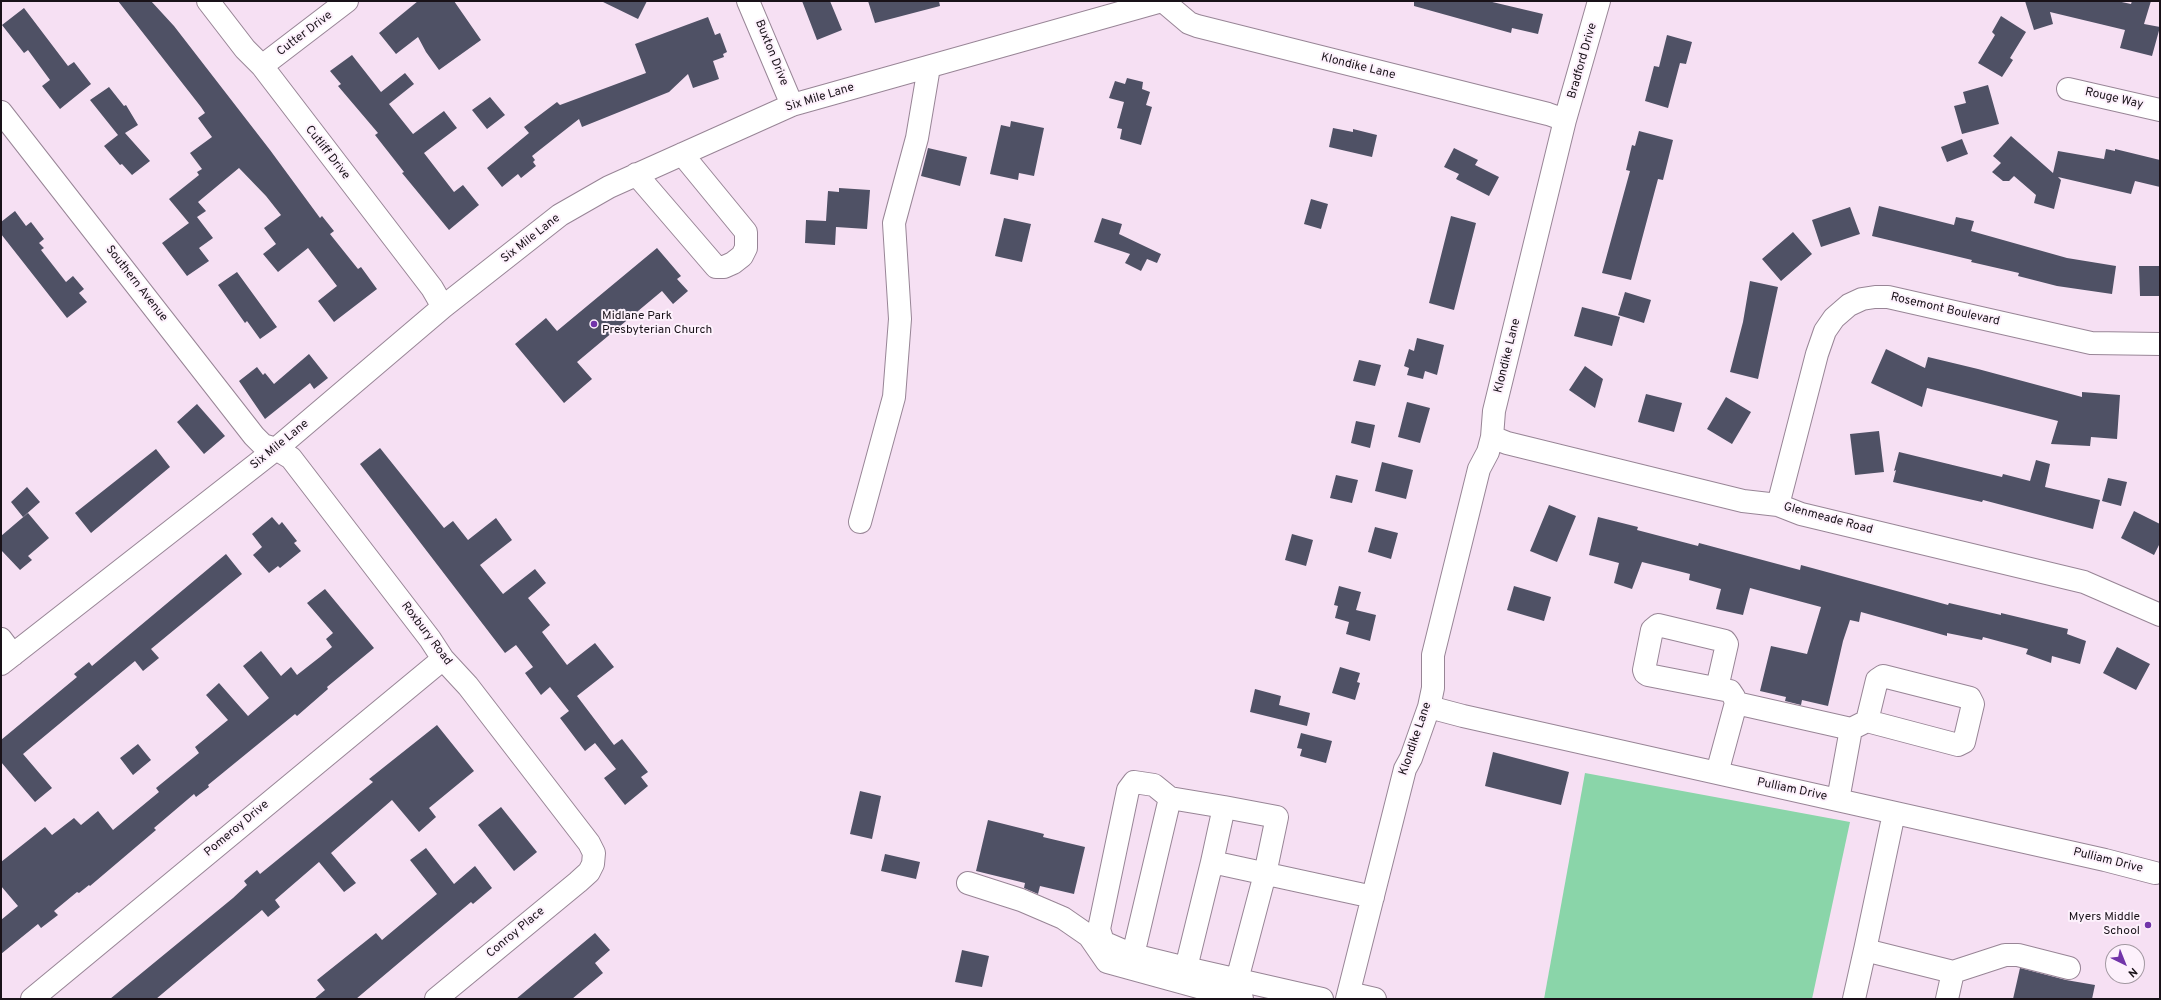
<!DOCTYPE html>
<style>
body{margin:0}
#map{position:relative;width:2161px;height:1000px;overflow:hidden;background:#f6e0f3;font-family:Overpass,sans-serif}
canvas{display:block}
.frame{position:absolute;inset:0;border:2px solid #191219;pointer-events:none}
.north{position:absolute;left:2105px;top:944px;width:40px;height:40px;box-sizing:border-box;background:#fdf1fc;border:1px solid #a298a1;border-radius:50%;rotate:137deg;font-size:11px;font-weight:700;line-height:16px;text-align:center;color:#191219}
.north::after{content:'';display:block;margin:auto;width:14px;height:18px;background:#7234a9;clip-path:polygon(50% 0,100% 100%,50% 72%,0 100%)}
</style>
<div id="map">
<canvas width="2161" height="1000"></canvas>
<div class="frame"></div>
<div class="north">N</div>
</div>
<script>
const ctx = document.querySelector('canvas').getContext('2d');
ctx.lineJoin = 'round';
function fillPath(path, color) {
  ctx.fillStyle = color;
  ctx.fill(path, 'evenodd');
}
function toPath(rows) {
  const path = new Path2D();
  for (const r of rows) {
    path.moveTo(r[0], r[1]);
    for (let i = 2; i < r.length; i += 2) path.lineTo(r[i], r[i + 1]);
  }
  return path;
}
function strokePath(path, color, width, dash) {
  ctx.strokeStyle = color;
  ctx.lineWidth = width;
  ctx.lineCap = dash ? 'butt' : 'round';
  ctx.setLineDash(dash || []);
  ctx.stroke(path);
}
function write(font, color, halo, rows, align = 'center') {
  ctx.font = font + ' Overpass,sans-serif';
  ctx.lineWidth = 4;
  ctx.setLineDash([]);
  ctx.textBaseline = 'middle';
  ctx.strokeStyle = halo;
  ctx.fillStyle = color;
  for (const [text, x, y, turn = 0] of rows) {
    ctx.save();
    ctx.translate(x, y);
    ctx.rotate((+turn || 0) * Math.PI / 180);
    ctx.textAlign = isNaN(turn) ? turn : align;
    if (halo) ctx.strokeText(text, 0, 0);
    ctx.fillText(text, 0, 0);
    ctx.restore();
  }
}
const green = toPath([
 [1585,773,1850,822,1812,999,1544,999]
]);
const building = toPath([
 [118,1,151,1,174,26,270,150,320,218,322,216,334,231,330,234,358,269,361,267,377,289,334,322,318,301,337,286,308,248,278,272,263,254,276,244,264,228,281,215,266,196,239,168,198,202,206,211,197,217,213,238,199,248,209,261,187,276,162,243,189,223,169,199,199,175,197,172,202,169,190,153,212,137,198,118,205,113,201,107],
 [418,1,454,1,481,40,439,70,426,52,418,37,396,54,379,33],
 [601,1,647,1,638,19],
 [802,1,830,1,842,30,817,40],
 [868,1,939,1,940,6,875,23],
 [1414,1,1488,1,1543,14,1538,34,1512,28,1511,33,1414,6],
 [2025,1,2117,1,2131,4,2132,1,2151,1,2144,24,2160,27,2152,56,2120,48,2125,30,2050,12,2053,24,2034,30],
 [24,8,68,66,74,62,91,84,60,109,42,86,50,80,28,50,24,53,2,25],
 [2001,16,2026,32,2010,58,2013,60,2002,77,1978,63,1995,35,1992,32],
 [708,17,715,35,720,33,727,52,723,54,724,57,713,61,719,79,693,88,688,74,669,92,582,127,579,119,532,156,535,160,533,162,536,166,521,178,518,174,502,187,487,168,529,133,524,127,557,102,560,105,646,73,635,44],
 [1667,35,1692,42,1686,64,1680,63,1668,108,1645,101,1654,66,1659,67],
 [352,55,381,92,405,73,414,84,389,104,413,134,444,111,457,128,424,153,454,192,463,185,479,205,449,230,402,173,404,172,375,135,378,133,338,86,341,84,330,71],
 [1127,78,1143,82,1142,89,1150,92,1146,105,1152,107,1141,145,1120,139,1122,129,1117,128,1124,102,1109,98,1115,81,1125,84],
 [1988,85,1999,124,1962,134,1954,106,1966,103,1963,92],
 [109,87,124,106,126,105,138,125,125,133,150,161,132,175,122,164,120,165,104,146,118,135,90,100],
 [490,97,505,115,487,129,472,110],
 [1011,121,1044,128,1034,176,1019,173,1018,180,990,174,1001,125,1010,127],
 [1333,128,1353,132,1353,129,1377,135,1372,157,1329,147],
 [1639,131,1673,140,1663,180,1658,179,1631,280,1602,273,1630,171,1626,170,1632,145,1635,146],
 [2011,136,2053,173,2058,151,2104,159,2106,149,2115,151,2115,149,2160,160,2160,187,2135,181,2131,194,2058,177,2061,180,2054,209,2034,203,2036,195,2014,176,2009,181,2003,181,1992,172,2001,163,1993,156],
 [1962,139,1968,154,1947,162,1941,147],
 [928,148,967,157,960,186,921,176],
 [1454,148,1478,160,1475,165,1499,177,1489,196,1456,179,1459,174,1444,167],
 [839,188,870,190,867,229,836,227,835,245,805,243,806,220,826,221,828,191,839,192],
 [1311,199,1328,204,1321,229,1304,224],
 [1879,206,1954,225,1956,217,1974,221,1971,231,2067,258,2116,266,2112,294,2057,286,2018,276,2019,273,1971,262,1972,260,1872,236],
 [1850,207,1860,234,1821,247,1812,220],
 [15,211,26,226,31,222,44,239,39,243,44,248,41,250,66,282,73,276,84,289,79,293,87,302,67,318,1,234,1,222],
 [1451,216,1476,223,1454,310,1429,303],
 [1004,218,1031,224,1022,262,995,256],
 [1102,218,1122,224,1119,234,1161,254,1157,263,1147,259,1141,271,1125,263,1130,254,1094,242],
 [1793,232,1812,254,1781,281,1762,259],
 [657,248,681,276,677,279,688,291,673,304,662,291,577,362,592,379,564,403,515,344,546,318,557,331],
 [2139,266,2160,266,2160,296,2140,296],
 [237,272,277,327,260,339,247,321,245,323,218,285],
 [1750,281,1778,287,1758,379,1730,372,1743,322],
 [1625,292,1651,300,1644,323,1618,315],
 [1582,307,1620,317,1612,346,1574,336],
 [1417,338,1444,345,1437,375,1425,371,1423,379,1407,375,1409,368,1404,366,1409,349,1414,351],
 [1886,349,1925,368,1928,357,1978,369,2082,397,2082,392,2120,395,2117,439,2091,437,2090,446,2051,444,2058,421,1927,388,1922,407,1871,383],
 [309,354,328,378,314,389,310,383,265,419,239,381,257,367,263,375,265,373,274,384],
 [1359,360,1381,365,1375,386,1353,381],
 [1585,366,1603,379,1595,408,1569,390],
 [1646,394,1682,403,1674,432,1638,422],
 [1726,397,1751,412,1732,444,1707,429],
 [1407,402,1430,408,1420,443,1398,437],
 [197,404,225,436,204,454,177,422],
 [1356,421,1375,425,1370,448,1351,443],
 [1879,431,1884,472,1855,475,1850,434],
 [380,448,444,528,453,521,468,540,496,518,512,540,480,565,503,594,535,569,546,583,528,598,550,625,542,632,567,665,595,643,614,667,577,696,614,745,622,739,648,772,641,777,648,786,625,805,604,778,616,769,595,743,585,751,560,718,569,711,550,687,541,695,525,673,533,667,516,645,505,653,360,464],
 [156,449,170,467,91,533,75,513],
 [1899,452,2002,477,2003,474,2030,481,2036,460,2050,464,2045,487,2100,500,2093,529,1983,500,1982,502,1893,482,1896,470,1894,471],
 [1382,462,1413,470,1406,499,1375,491],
 [1336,475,1358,480,1352,503,1330,498],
 [2108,478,2127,482,2121,506,2102,501],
 [27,487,40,502,23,517,11,502],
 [1549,505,1576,516,1557,562,1530,551],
 [2134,511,2160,524,2160,543,2154,555,2121,538],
 [28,513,49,538,28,556,32,560,20,570,1,550,1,536],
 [272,517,279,525,282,522,297,541,294,543,301,551,280,568,278,566,269,573,253,555,262,547,252,534],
 [1598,517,1638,527,1637,530,1698,546,1699,543,1800,570,1801,565,1948,605,1949,603,2001,615,2001,613,2068,629,2067,634,2086,641,2080,664,2052,656,2051,663,2026,654,2028,649,1983,637,1982,640,1947,633,1947,636,1861,612,1859,622,1850,620,1843,641,1828,706,1802,700,1801,705,1785,701,1786,697,1760,691,1771,646,1807,654,1821,607,1750,588,1743,615,1716,609,1721,589,1689,580,1690,574,1642,562,1632,589,1614,583,1619,563,1589,555],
 [1375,527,1398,533,1391,559,1368,552],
 [1292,534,1313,540,1306,566,1285,560],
 [226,554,242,574,151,649,159,658,143,671,135,661,23,754,52,788,35,802,1,762,1,740,77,677,74,674,89,662,92,666],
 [1339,586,1361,592,1356,610,1376,615,1370,641,1346,634,1349,622,1335,618,1338,606,1334,605],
 [1514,586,1551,597,1544,621,1507,610],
 [325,589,374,648,327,687,328,689,297,716,295,714,208,785,209,787,196,797,194,794,154,828,156,830,90,886,89,885,79,893,77,892,54,911,58,915,41,928,38,924,1,954,1,920,18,906,1,886,1,862,45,827,52,835,74,818,81,825,98,811,113,830,159,792,156,788,199,753,195,747,228,720,206,695,219,683,248,716,269,698,243,666,261,651,281,676,291,667,297,675,320,657,332,647,326,639,333,633,307,603],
 [2117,647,2150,664,2136,690,2103,673],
 [1340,667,1360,673,1357,682,1360,683,1355,700,1332,693],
 [1255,689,1281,696,1279,705,1310,713,1307,726,1250,712],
 [437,725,474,771,429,808,436,817,419,832,392,800,331,853,356,883,344,892,319,862,275,900,280,907,268,917,262,910,156,999,110,999,233,898,247,885,244,881,257,870,260,874,373,782,369,779],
 [1301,733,1332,741,1326,763,1300,756,1302,749,1297,748],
 [138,744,151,760,133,775,120,758],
 [1493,752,1569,772,1561,805,1485,786],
 [860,791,881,796,872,839,850,834],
 [501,807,537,852,514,871,478,825],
 [988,820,1044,834,1043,837,1085,847,1074,894,1040,886,1038,894,1024,888,1025,883,976,871],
 [426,848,454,884,475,866,492,888,473,904,471,902,356,999,314,999,325,990,317,980,376,933,382,940,437,894,410,860],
 [885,854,920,862,916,879,881,871],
 [595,933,610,950,595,963,603,973,572,999,516,999],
 [962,950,989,956,982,987,955,982],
 [2020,968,2066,980,2095,985,2092,999,2013,999]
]);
const minor = toPath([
 [208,1,245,49,262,66,432,288,443,307],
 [748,1,792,105],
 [1163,1,1189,23,1197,26,1548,114,1565,120],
 [262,66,347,1],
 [2068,89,2160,110],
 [1,112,254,436,263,445,276,449,291,458,430,639,443,659,468,686,589,843,594,853,593,864,589,872,578,882,436,999],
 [636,174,716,267,724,267,733,263,742,256,746,248,746,232,682,154],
 [1492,437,1507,443,1743,501,1778,505,1801,514,2084,582,2160,615],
 [1778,505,1817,354,1825,331,1834,318,1849,305,1862,299,1875,297,1888,297,2091,343,2160,344],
 [860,522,894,397,900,319,894,223,917,138,929,67],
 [1,639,13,655],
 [1,664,276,449,443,307,560,215,609,187,792,105,1162,1],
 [1717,688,1727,644,1725,641,1658,625,1652,630,1644,670,1645,673,1648,675,1730,691,1734,697,1736,703,1717,773],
 [1736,703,1851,729,1838,800],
 [1429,707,1463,716,2105,860,2155,873],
 [1851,729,1867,721,1958,745,1964,742,1973,704,1970,698,1883,676,1877,680,1867,721],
 [1224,807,1277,817,1265,874,1237,980],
 [1894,813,1865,950,1953,972,1947,999],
 [968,883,1021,900,1063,918,1089,936,1107,962,1242,999],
 [1133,955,1103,942,1099,929,1128,790,1134,782,1154,785,1170,798],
 [1186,968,1133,955,1170,798,1224,807,1212,862],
 [1953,972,2005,955,2018,955,2069,968],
 [1349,993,1375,999],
 [32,999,443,659],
 [1322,999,1186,968,1212,862,1373,897],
 [1347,999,1405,769,1411,758,1429,707,1433,688,1433,655,1479,469,1488,452,1492,437,1494,411,1565,120,1599,1],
 [1854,999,1865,950]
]);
const markers = [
 [594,324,4,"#7234a9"],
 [2148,925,4,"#7234a9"]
];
const streetNames = [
 ["Cutter Drive",305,34,-37],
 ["Buxton Drive",771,53,68],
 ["Bradford Drive",1583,61,-74],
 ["Klondike Lane",1358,67,14],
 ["Six Mile Lane",820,98,-17],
 ["Rouge Way",2114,99,13],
 ["Cutliff Drive",327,153,52],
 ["Six Mile Lane",531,239,-38],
 ["Southern Avenue",136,284,52],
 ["Rosemont Boulevard",1945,310,13],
 ["Klondike Lane",1508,356,-76],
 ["Six Mile Lane",280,445,-39],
 ["Glenmeade Road",1828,519,15],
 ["Roxbury Road",426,634,53],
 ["Klondike Lane",1416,739,-71],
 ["Pulliam Drive",1792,790,12],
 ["Pomeroy Drive",237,829,-40],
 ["Pulliam Drive",2108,861,14],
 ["Conroy Place",516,933,-40]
];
const poiNames = [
 ["Midlane Park",602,317],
 ["Presbyterian Church",602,331],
 ["Myers Middle",2140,918,"right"],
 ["School",2140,932,"right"]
];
fillPath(green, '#8ad5a9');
fillPath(building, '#4f5165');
strokePath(minor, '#988596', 24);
strokePath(minor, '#fff', 22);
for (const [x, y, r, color] of markers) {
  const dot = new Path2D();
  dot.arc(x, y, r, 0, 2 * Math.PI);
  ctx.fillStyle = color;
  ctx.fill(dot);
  strokePath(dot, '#fdf1fc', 1.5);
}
write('12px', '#191219', '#fdf1fc', streetNames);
write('12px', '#191219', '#fdf1fc', poiNames, 'left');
</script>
